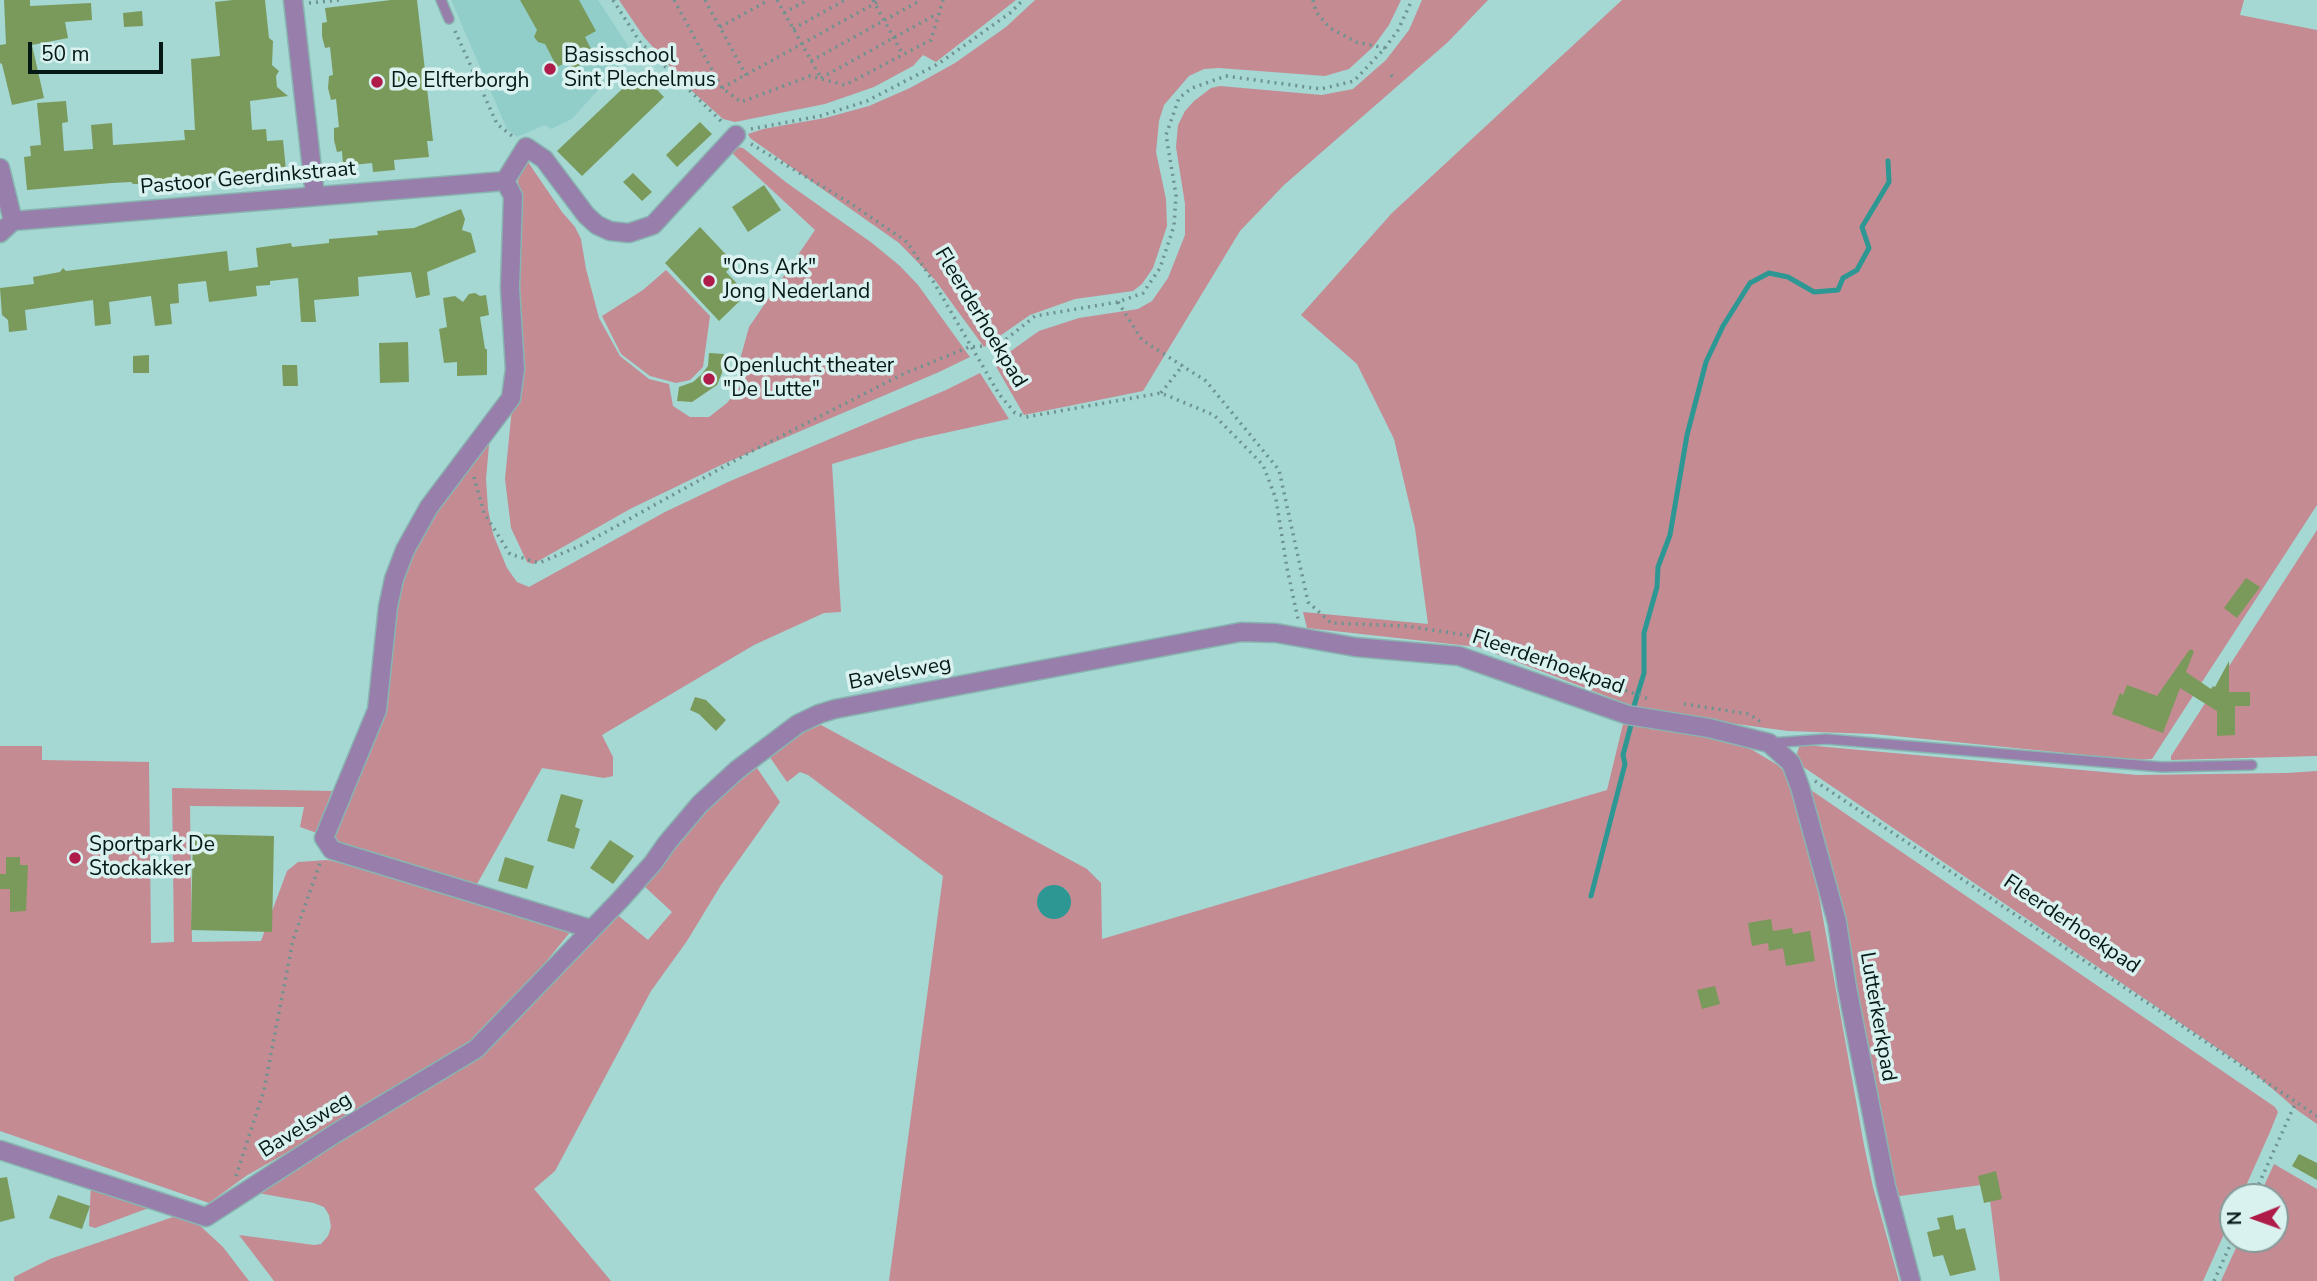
<!DOCTYPE html>
<style>
body{margin:0}
#map{position:relative;width:2317px;height:1281px;overflow:hidden;background:#a5d7d3;font-family:"Nunito Sans",sans-serif}
canvas{display:block}
.north{position:absolute;left:2219px;top:1183px;width:70px;height:70px;box-sizing:border-box;background:#d9f2f0;border:2px solid #849b99;border-radius:50%;rotate:269deg;font-size:19px;font-weight:700;line-height:28px;text-align:center;color:#041816}
.north::after{content:'';display:block;margin:auto;width:24px;height:32px;background:#af1c49;clip-path:polygon(50% 0,100% 100%,50% 72%,0 100%)}
.scale{position:absolute;left:28px;top:42px;width:135px;height:32px;box-sizing:border-box;border:4px solid #041816;border-top:0;padding-left:9px;font-size:21px;line-height:24px;white-space:nowrap;color:#041816;-webkit-text-stroke:5px #d9f2f0;paint-order:stroke}
</style>
<div id="map">
<canvas width="2317" height="1281"></canvas>
<div class="north">N</div>
<div class="scale">50 m</div>
</div>
<script>
const ctx = document.querySelector('canvas').getContext('2d');
ctx.lineJoin = 'round';
function fillPath(path, color) {
  ctx.fillStyle = color;
  ctx.fill(path, 'evenodd');
}
function toPath(rows) {
  const path = new Path2D();
  for (const r of rows) {
    if (r.length === 3) {
      path.moveTo(r[0] + r[2], r[1]);
      path.arc(r[0], r[1], r[2], 0, 2 * Math.PI);
      continue;
    }
    path.moveTo(r[0], r[1]);
    for (let i = 2; i < r.length; i += 2) path.lineTo(r[i], r[i + 1]);
  }
  return path;
}
function strokePath(path, color, width, dash) {
  ctx.strokeStyle = color;
  ctx.lineWidth = width;
  ctx.lineCap = dash ? 'butt' : 'round';
  ctx.setLineDash(dash || []);
  ctx.stroke(path);
}
function write(font, color, halo, rows, align = 'center') {
  ctx.font = font + ' "Nunito Sans",sans-serif';
  ctx.lineWidth = 7;
  ctx.setLineDash([]);
  ctx.textBaseline = 'middle';
  ctx.strokeStyle = halo;
  ctx.fillStyle = color;
  for (const [text, x, y, turn = 0] of rows) {
    ctx.save();
    ctx.translate(x, y);
    ctx.rotate((+turn || 0) * Math.PI / 180);
    ctx.textAlign = isNaN(turn) ? turn : align;
    if (halo) ctx.strokeText(text, 0, 0);
    ctx.fillText(text, 0, 0);
    ctx.restore();
  }
}
const built = toPath([
 [451,0,598,0,632,52,572,119,551,129,545,125,517,137,507,129]
]);
const green = toPath([
 [619,0,1016,0,936,62,923,55,913,66,874,87,825,104,735,122,723,119,692,91,644,37],
 [1035,0,1401,0,1389,25,1373,47,1349,69,1325,76,1219,68,1204,69,1189,76,1164,105,1159,121,1156,152,1166,199,1167,226,1153,268,1142,284,1133,291,1075,299,1030,315,984,347,935,280,899,243,750,138,748,134,763,129,825,118,869,106,910,88,955,63,1006,27],
 [1422,0,1488,0,1448,42,1284,185,1240,231,1143,391,1024,415,994,363,1039,331,1079,318,1138,309,1152,301,1168,278,1185,235,1185,204,1176,147,1178,125,1185,111,1194,101,1211,88,1220,86,1322,95,1353,89,1386,60,1409,30],
 [1622,0,2244,0,2240,15,2317,30,2317,505,2152,759,2136,760,1874,734,1788,731,1648,712,1478,647,1307,628,1303,612,1428,624,1415,528,1394,439,1357,364,1301,315,1392,213],
 [737,147,743,148,787,183,872,243,900,266,918,285,970,357,939,372,721,465,630,509,533,564,527,562,511,528,505,479,514,387,519,198,517,164,521,161,528,162,562,212,575,227,581,239,586,269,599,318,620,356,649,379,669,384,673,406,690,417,709,417,727,403,739,388,746,375,741,356,749,327,815,230,732,153],
 [666,270,710,316,703,367,690,380,676,383,650,376,621,354,602,316,643,290],
 [980,373,1009,419,917,439,832,464,841,612,824,613,754,645,602,735,613,757,613,776,604,778,542,768,477,884,334,842,332,836,381,718,384,715,394,593,424,521,490,434,486,479,488,509,493,534,507,568,517,582,529,587,665,512,728,482,946,390],
 [2317,530,2317,756,2171,760,2171,756],
 [1624,720,1734,739,1776,764,1783,770,1792,793,1819,896,1864,1145,1873,1187,1899,1281,889,1281,943,876,808,775,800,772,787,782,765,750,785,739,821,725,1087,869,1101,883,1102,939,1607,790],
 [1064,888,1068,892,1039,911,1037,899],
 [1805,745,2137,775,2287,773,2317,771,2317,1124,2297,1110,2254,1073,1799,764,1797,754,1799,747],
 [0,746,42,746,42,760,149,762,151,943,174,942,172,788,332,791,317,833,300,827,304,807,190,806,192,942,261,941,287,871,298,862,327,860,367,868,571,931,541,968,475,1037,437,1066,246,1176,209,1203,0,1131],
 [751,759,780,802,721,885,687,941,651,991,555,1171,534,1189,611,1281,274,1281,239,1235,314,1245,321,1244,328,1236,331,1227,329,1215,324,1207,314,1203,252,1192,475,1060,495,1042,615,913,648,940,672,912,644,886,669,857,669,847],
 [1805,786,2275,1107,2278,1112,2270,1132,2241,1197,2233,1197,2233,1214,2203,1281,2000,1281,1988,1184,1893,1197],
 [2274,1164,2317,1189,2317,1281,2221,1281,2240,1239,2275,1239,2275,1197,2259,1197],
 [91,1184,154,1206,95,1228,89,1226],
 [179,1215,195,1221,223,1247,249,1281,14,1281,14,1277,50,1259]
]);
const water = toPath([
 [1054,902,17]
]);
const stream = toPath([
 [1634,706,1644,673,1644,633,1657,587,1658,567,1670,535,1687,435,1706,362,1723,326,1750,283,1769,273,1788,277,1814,292,1838,290,1843,278,1857,270,1869,248,1862,227,1889,182,1888,161],
 [1591,896,1625,764,1623,755,1631,725]
]);
const building = toPath([
 [4,0,30,0,30,6,91,3,92,20,65,22,68,38,32,45,44,98,12,105,2,64,0,63,0,45,6,44],
 [233,0,265,0,269,38,273,41,272,65,279,71,276,76,277,87,288,96,250,101,252,130,266,129,267,141,283,140,286,170,281,171,278,174,267,175,262,176,259,173,142,181,140,184,133,184,131,182,112,183,27,190,24,157,31,156,30,146,41,145,37,103,66,101,68,122,62,123,64,151,93,149,91,125,112,123,113,145,185,140,184,130,195,130,191,59,220,56,215,2],
 [391,0,417,0,433,141,427,141,429,157,394,160,395,170,373,172,372,163,343,166,342,151,337,152,334,140,334,128,339,127,336,99,331,100,328,88,329,76,333,75,330,47,325,48,322,36,322,23,327,22,325,8],
 [520,0,579,0,596,31,585,37,595,57,573,69,569,61,557,67,545,44,538,42,534,37,537,30],
 [142,11,143,26,124,27,123,13],
 [640,72,664,97,582,176,557,151],
 [700,122,712,134,677,167,666,155],
 [633,173,652,192,642,201,623,182],
 [764,185,781,210,748,232,732,207],
 [461,209,465,219,462,230,471,233,476,252,427,272,430,295,416,298,411,272,358,277,359,296,314,300,316,322,301,322,298,278,270,281,270,285,256,286,257,296,209,302,206,281,178,284,179,303,170,304,172,324,155,326,151,296,109,302,111,324,95,326,93,300,25,310,27,330,9,332,8,320,2,315,0,288,34,284,33,277,60,272,63,268,66,271,227,251,229,271,258,267,256,248,291,243,292,247,329,243,329,239,378,235,377,231,414,228],
 [700,227,734,263,726,272,747,294,719,321,665,263],
 [475,293,480,296,486,295,489,315,480,317,485,349,487,349,487,375,457,376,457,362,444,363,439,329,447,327,443,298,455,296,463,302,469,294],
 [408,342,409,382,380,383,379,343],
 [709,353,724,354,722,373,717,385,692,402,677,401,679,387,693,382,701,375,708,366],
 [149,355,149,373,133,373,133,356],
 [282,365,297,365,298,386,283,386],
 [2246,578,2260,587,2237,618,2224,608],
 [2190,649,2194,651,2186,672,2211,689,2213,686,2215,687,2229,661,2229,692,2250,692,2250,706,2235,706,2235,735,2217,736,2217,711,2180,688,2163,733,2112,714,2120,693,2123,695,2127,685,2157,696],
 [695,697,706,700,726,720,716,731,699,714,690,710],
 [561,794,583,800,575,827,580,829,574,849,547,841],
 [193,834,274,836,272,932,191,930],
 [610,840,634,856,613,884,590,868],
 [6,857,20,857,20,865,28,865,26,911,10,912,10,889,0,889,0,874,6,874],
 [505,857,534,866,527,889,498,881],
 [1771,919,1773,931,1792,928,1793,934,1810,931,1815,961,1786,966,1783,948,1769,951,1768,943,1752,946,1748,923],
 [1715,986,1720,1004,1702,1009,1697,990],
 [2299,1154,2317,1163,2317,1180,2292,1166],
 [1996,1171,2002,1199,1984,1203,1978,1176],
 [7,1177,15,1218,0,1222,0,1178],
 [58,1195,90,1206,82,1229,49,1218],
 [1953,1215,1956,1230,1965,1228,1976,1270,1950,1276,1943,1255,1933,1257,1927,1232,1940,1229,1937,1218]
]);
const path = toPath([
 [613,0,640,42,723,123],
 [674,0,722,88,741,102,810,76,845,85,931,40,943,0],
 [705,0,746,75],
 [777,0,821,78],
 [873,0,903,55],
 [1313,0,1316,12,1330,28,1356,42,1385,48],
 [309,3,339,0],
 [784,13,807,0],
 [720,27,769,0],
 [793,29,845,0],
 [455,31,497,124,512,136],
 [811,61,921,0],
 [1391,75,1395,80],
 [821,78,935,15],
 [722,88,881,0],
 [751,129,820,116,867,101,938,64,1010,13,1023,0],
 [751,144,850,203,907,242,933,281,999,394,1015,413,1026,417,1161,393,1214,415,1263,465,1276,499,1287,568,1298,619],
 [1118,302,1142,340,1206,381,1279,470,1308,602,1331,623,1406,626,1479,637,1649,699],
 [1161,393,1183,365],
 [474,477,484,513,510,554,539,563,584,544,754,450,903,374,969,347,999,345,1035,316,1118,302,1143,293,1160,268,1174,226,1176,195,1166,135,1179,98,1192,88,1226,76,1321,89,1354,81,1385,48,1398,30,1412,0],
 [1684,704,1749,714,1761,722],
 [1815,781,2317,1116],
 [236,1176,264,1090,293,940,320,863],
 [2253,1197,2296,1102],
 [2214,1281,2233,1239]
]);
const service = toPath([
 [441,0,449,19],
 [1770,743,1826,739,2162,767,2252,765]
]);
const minor = toPath([
 [293,0,315,196],
 [0,168,13,221],
 [505,181,513,196,510,288,515,369,511,398,429,507,405,550,394,579,388,607,377,710,324,838,332,850,591,929],
 [505,181,526,147,544,159,586,215,597,225,610,231,629,233,653,225,736,135],
 [0,233,13,221,505,181],
 [0,1150,206,1217,336,1133,476,1049,619,901,653,863,667,843,700,804,737,770,798,724,819,714,835,709,1241,632,1276,633,1355,647,1459,656,1628,715,1709,728,1769,743,1791,763,1800,787,1837,922,1847,987,1886,1186,1911,1281]
]);
const markers = [
 [550,69,7,"#af1c49"],
 [377,82,7,"#af1c49"],
 [709,281,7,"#af1c49"],
 [709,379,7,"#af1c49"],
 [75,858,7,"#af1c49"]
];
const poiNames = [
 ["Basisschool",564,57],
 ["Sint Plechelmus",564,81],
 ["De Elfterborgh",391,82],
 ["\"Ons Ark\"",723,269],
 ["Jong Nederland",723,293],
 ["Openlucht theater",723,367],
 ["\"De Lutte\"",723,391],
 ["Sportpark De",89,846],
 ["Stockakker",89,870]
];
const streetNames = [
 ["Pastoor Geerdinkstraat",248,179,-5],
 ["Fleerderhoekpad",980,318,59],
 ["Fleerderhoekpad",1548,663,19],
 ["Bavelsweg",900,674,-11],
 ["Fleerderhoekpad",2071,925,34],
 ["Lutterkerkpad",1877,1017,80],
 ["Bavelsweg",306,1126,-32]
];
fillPath(built, '#91ceca');
fillPath(green, '#c48b93');
fillPath(water, '#2d9893');
strokePath(stream, '#2d9893', 5);
fillPath(building, '#7a9a5b');
strokePath(service, '#88b5b1', 12);
strokePath(minor, '#88b5b1', 21);
strokePath(path, '#6c9390', 3.5, [2, 5]);
strokePath(service, '#987fab', 9);
strokePath(minor, '#987fab', 18);
for (const [x, y, r, color] of markers) {
  const dot = new Path2D();
  dot.arc(x, y, r, 0, 2 * Math.PI);
  ctx.fillStyle = color;
  ctx.fill(dot);
  strokePath(dot, '#d9f2f0', 2.5);
}
write('21px', '#041816', '#d9f2f0', poiNames, 'left');
write('21px', '#041816', '#d9f2f0', streetNames);
</script>
